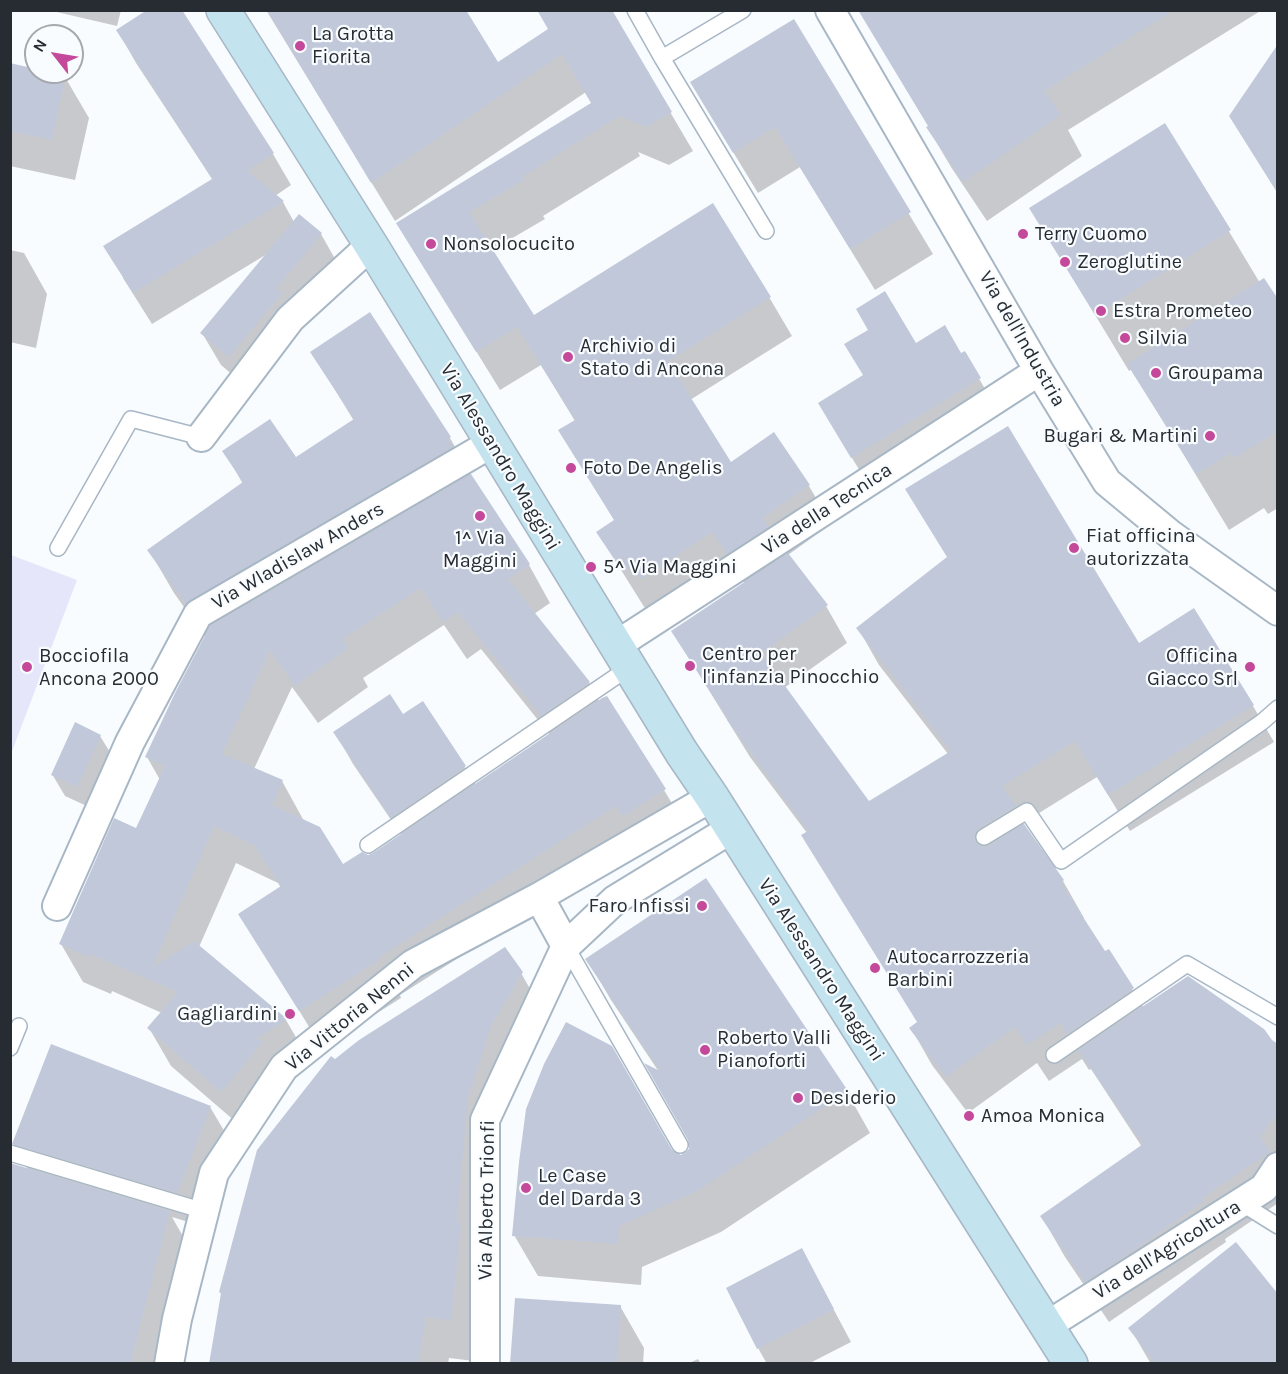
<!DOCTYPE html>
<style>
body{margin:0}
#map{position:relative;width:1288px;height:1374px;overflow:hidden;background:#f9fcff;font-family:Karla,sans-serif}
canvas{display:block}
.frame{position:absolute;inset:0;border:12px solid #262c31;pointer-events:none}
.north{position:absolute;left:24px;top:24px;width:60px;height:60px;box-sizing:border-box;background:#f9fcff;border:2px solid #a5a9ad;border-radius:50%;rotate:301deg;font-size:16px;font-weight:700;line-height:24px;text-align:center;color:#262c31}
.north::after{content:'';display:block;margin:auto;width:21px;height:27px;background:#c4499a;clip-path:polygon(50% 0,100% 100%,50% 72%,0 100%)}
</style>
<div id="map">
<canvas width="1288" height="1374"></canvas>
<div class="frame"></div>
<div class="north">N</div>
</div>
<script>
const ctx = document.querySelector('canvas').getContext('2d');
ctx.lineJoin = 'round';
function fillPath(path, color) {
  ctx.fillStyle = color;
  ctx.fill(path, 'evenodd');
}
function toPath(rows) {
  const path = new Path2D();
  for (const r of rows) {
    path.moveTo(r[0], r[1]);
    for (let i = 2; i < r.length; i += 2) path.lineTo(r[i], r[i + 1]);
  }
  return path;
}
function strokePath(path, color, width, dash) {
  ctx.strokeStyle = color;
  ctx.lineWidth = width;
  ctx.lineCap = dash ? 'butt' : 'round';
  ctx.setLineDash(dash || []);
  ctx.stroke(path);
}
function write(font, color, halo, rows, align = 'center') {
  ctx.font = font + ' Karla,sans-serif';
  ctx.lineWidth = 4.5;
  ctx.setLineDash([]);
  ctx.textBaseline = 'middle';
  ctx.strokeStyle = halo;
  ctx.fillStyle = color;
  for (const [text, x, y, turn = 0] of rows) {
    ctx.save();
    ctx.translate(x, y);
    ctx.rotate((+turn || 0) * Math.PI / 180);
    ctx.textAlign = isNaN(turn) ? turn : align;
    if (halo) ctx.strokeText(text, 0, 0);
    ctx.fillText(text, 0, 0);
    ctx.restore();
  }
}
const green = toPath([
 [11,555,77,580,11,754]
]);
const shadow = toPath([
 [48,10,121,10,117,26],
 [266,10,464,10,498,64,550,29,555,10,616,10,612,13,693,151,669,165,638,152,640,156,543,216,545,219,492,250,534,318,769,297,792,336,690,400,731,465,809,486,831,524,788,555,826,606,847,643,784,688,869,804,948,754,879,665,858,628,1138,645,1253,706,1274,742,1130,831,1097,777,1023,823,1063,881,1084,918,1082,919,1105,953,1108,951,1144,1008,1271,1041,1278,1046,1278,1203,1225,1239,1226,1242,1109,1322,1065,1257,1042,1217,1142,1147,1091,1069,1089,1070,1082,1059,1049,1081,1037,1063,968,1113,932,1065,911,1028,918,1023,807,833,750,757,673,632,746,585,735,570,646,610,598,533,615,521,560,431,575,421,541,365,500,390,398,224,592,103,586,92,395,221],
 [859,10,1262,10,1068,130,1082,156,987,221,951,167,928,128,929,127],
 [793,21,933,254,875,290,800,167,758,193,716,124],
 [118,31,273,154,291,185,275,196,283,202,294,222,321,234,339,266,247,387,221,365,202,333,267,254,152,324,123,278,213,180,136,63],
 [10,65,36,70,36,72,65,77,89,118,75,180,10,166],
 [1165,125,1260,283,1278,299,1278,508,1268,514,1264,508,1229,530,1132,369,1129,371,1031,209],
 [10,250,24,253,47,294,36,348,10,342],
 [870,331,916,345,961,355,964,353,998,411,871,489,838,435,864,377],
 [312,352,450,438,474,481,529,565,550,603,534,614,589,683,599,701,664,790,686,827,646,853,639,843,400,995,401,998,322,1048,240,914,281,888,278,883,236,863,199,947,286,1020,308,1058,244,1129,171,1066,149,1028,162,1013,112,991,111,994,83,982,61,944,137,830,160,780,147,757,206,638,174,593,149,550,243,484,224,451,295,459,354,421],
 [444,625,467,659,481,649,550,735,476,785,423,703,402,716,335,732,353,764,402,836,368,856,343,866,304,821,282,781,254,769,292,687,318,723,368,687,363,678],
 [100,736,113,757,89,807,65,796,52,774],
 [587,959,847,1092,870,1133,721,1232,642,1267,641,1285,538,1276,514,1235,674,1155,685,1155,691,1146,659,1072,611,1000],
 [521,973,545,1015,491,1139,474,1361,449,1358,448,1364,210,1364,222,1296,220,1292,335,1061],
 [210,1107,229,1139,195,1224,172,1217,193,1254,164,1364,10,1364,28,1170,13,1143],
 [802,1250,851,1342,808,1364,767,1364,758,1348],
 [620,1306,644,1348,643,1364,512,1364],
 [1130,1328,1278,1364,1151,1364],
 [698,1359,701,1364,687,1364]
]);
const building = toPath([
 [147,10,182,10,274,153,247,171,284,201,133,293,103,246,212,179,116,30],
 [267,10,466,10,498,62,548,29,537,10,612,10,672,112,646,127,618,115,619,116,522,177,524,180,469,212,534,315,713,203,771,297,668,361,731,462,774,432,810,485,762,518,769,527,727,554,712,532,641,579,632,566,623,572,596,532,614,520,558,430,575,420,517,327,476,352,396,223,591,103,562,54,371,183],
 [858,10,1174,10,1044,91,1061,115,963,182,926,127,928,126],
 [794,19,911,212,850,249,775,127,733,153,690,82],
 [1278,44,1278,194,1229,116],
 [10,63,36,69,36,72,51,72,66,75,52,140,10,131],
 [1165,123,1231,230,1095,315,1029,208],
 [299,214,322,233,276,289,282,293,229,357,200,333],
 [1264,278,1278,299,1278,431,1234,458,1231,453,1196,474,1127,364],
 [885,291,916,343,945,325,961,353,965,351,981,378,851,458,818,403,863,375,844,344,868,330,856,309],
 [370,312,451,437,448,439,453,447,186,604,147,550,243,482,222,451,270,419,296,457,354,419,310,352],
 [1008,426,1139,643,1194,608,1254,705,1108,795,1075,741,1002,786,1016,806,978,829,974,837,976,843,984,847,988,846,1024,824,1064,880,1061,883,1105,951,1109,949,1134,988,1067,1034,1060,1023,1027,1045,1015,1027,946,1077,909,1028,917,1022,801,835,808,831,727,720,728,719,671,631,788,553,828,605,761,653,869,801,951,751,856,628,947,557,905,489],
 [471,474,530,564,508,579,590,682,541,716,458,612,443,622,421,588,342,639,348,648,295,686,270,650,222,754,283,780,272,805,320,827,343,864,362,852,368,855,373,853,602,698,607,696,666,789,623,816,616,806,379,957,381,959,299,1011,238,914,281,886,254,845,214,826,152,968,194,941,287,1019,256,1039,264,1041,221,1092,147,1028,178,992,90,954,89,957,59,944,114,818,136,828,165,766,145,757,176,691,210,626],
 [390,694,403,714,423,701,466,766,391,818,333,732],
 [75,722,101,735,77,787,51,775],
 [706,878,848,1091,697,1191,619,1226,618,1244,512,1236,519,1162,526,1109,544,1064,566,1022,612,1046,672,1150,681,1155,689,1149,688,1140,644,1063,660,1071,585,959],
 [505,947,523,972,492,1024,468,1097,457,1220,461,1224,451,1320,426,1317,418,1364,209,1364,221,1293,219,1292,257,1150,331,1056,335,1059,359,1040],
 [1188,976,1264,1029,1272,1040,1278,1044,1278,1112,1260,1137,1270,1152,1202,1198,1204,1201,1125,1256,1085,1282,1040,1216,1143,1144,1078,1050],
 [51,1044,211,1106,177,1193,12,1144],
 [10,1163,170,1211,130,1364,10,1364],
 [1236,1242,1278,1294,1278,1364,1156,1364,1128,1328],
 [802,1248,834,1309,757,1349,726,1288],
 [515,1298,621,1305,617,1364,510,1364]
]);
const lane = toPath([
 [635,10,662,58,743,10],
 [662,58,766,231],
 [58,548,131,419,201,437],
 [984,837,1027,811,1061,861,1262,722,1278,708],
 [368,845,630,667],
 [566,946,680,1145],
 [10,1048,19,1026],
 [1054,1055,1187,964,1278,1017],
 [10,1153,204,1211],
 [1241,1203,1278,1226]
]);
const street = toPath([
 [830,10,1039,371,1107,482,1171,535,1278,611],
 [201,437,290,319,371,245],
 [615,646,1039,371],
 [539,897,566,946,615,900,731,829],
 [57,906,130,742,198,614,492,443],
 [1048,1325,1264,1188,1278,1167],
 [169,1364,177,1319,214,1173,284,1067,413,964,539,897,712,797],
 [485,1364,485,1120,566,946]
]);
const secondary = toPath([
 [223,10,371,245,682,753,712,797,1071,1364]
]);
const markers = [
 [300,46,6,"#c4499a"],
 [1023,234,6,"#c4499a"],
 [431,244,6,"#c4499a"],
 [1065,262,6,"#c4499a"],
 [1101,311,6,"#c4499a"],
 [1125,338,6,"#c4499a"],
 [568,357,6,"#c4499a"],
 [1156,373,6,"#c4499a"],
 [1210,436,6,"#c4499a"],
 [571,468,6,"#c4499a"],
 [480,516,6,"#c4499a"],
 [1074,548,6,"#c4499a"],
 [591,567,6,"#c4499a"],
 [690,666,6,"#c4499a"],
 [27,667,6,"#c4499a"],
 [1250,667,6,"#c4499a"],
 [702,906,6,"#c4499a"],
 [875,968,6,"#c4499a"],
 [290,1014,6,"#c4499a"],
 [705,1050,6,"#c4499a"],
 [798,1098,6,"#c4499a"],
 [969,1116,6,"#c4499a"],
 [526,1188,6,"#c4499a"]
];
const poiNames = [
 ["La Grotta",312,34],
 ["Fiorita",312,57],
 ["Terry Cuomo",1035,234],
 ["Nonsolocucito",443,244],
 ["Zeroglutine",1077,262],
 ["Estra Prometeo",1113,311],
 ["Silvia",1137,338],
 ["Archivio di",580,346],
 ["Stato di Ancona",580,369],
 ["Groupama",1168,373],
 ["Bugari & Martini",1198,436,"right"],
 ["Foto De Angelis",583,468],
 ["Fiat officina",1086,536],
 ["autorizzata",1086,559],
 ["1^ Via",480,538,"center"],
 ["Maggini",480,561,"center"],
 ["5^ Via Maggini",603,567],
 ["Centro per",702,654],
 ["l'infanzia Pinocchio",702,677],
 ["Bocciofila",39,656],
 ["Ancona 2000",39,679],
 ["Officina",1238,656,"right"],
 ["Giacco Srl",1238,679,"right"],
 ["Faro Infissi",690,906,"right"],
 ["Autocarrozzeria",887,957],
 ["Barbini",887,980],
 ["Gagliardini",278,1014,"right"],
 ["Roberto Valli",717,1038],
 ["Pianoforti",717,1061],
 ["Desiderio",810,1098],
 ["Amoa Monica",981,1116],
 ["Le Case",538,1176],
 ["del Darda 3",538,1199]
];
const streetNames = [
 ["Via dell'Industria",1022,339,60],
 ["Via Alessandro Maggini",500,457,59],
 ["Via della Tecnica",827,509,-33],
 ["Via Wladislaw Anders",298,556,-30],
 ["Via Alessandro Maggini",821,970,57],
 ["Via Vittoria Nenni",350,1017,-39],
 ["Via Alberto Trionfi",487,1200,-89],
 ["Via dell'Agricoltura",1167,1250,-32]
];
fillPath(green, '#e6e6fa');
fillPath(shadow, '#0003');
fillPath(building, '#c0c8da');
strokePath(lane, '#a8b7c5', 18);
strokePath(street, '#a8b7c5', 32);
strokePath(secondary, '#a8b7c5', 36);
strokePath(lane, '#fff', 15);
strokePath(street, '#fff', 28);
strokePath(secondary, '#c3e3ef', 33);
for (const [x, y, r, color] of markers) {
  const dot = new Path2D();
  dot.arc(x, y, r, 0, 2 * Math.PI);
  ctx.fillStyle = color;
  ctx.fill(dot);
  strokePath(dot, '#f9fcff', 2);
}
write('20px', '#262c31', '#f9fcff', poiNames, 'left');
write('20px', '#262c31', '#f9fcff', streetNames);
</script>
